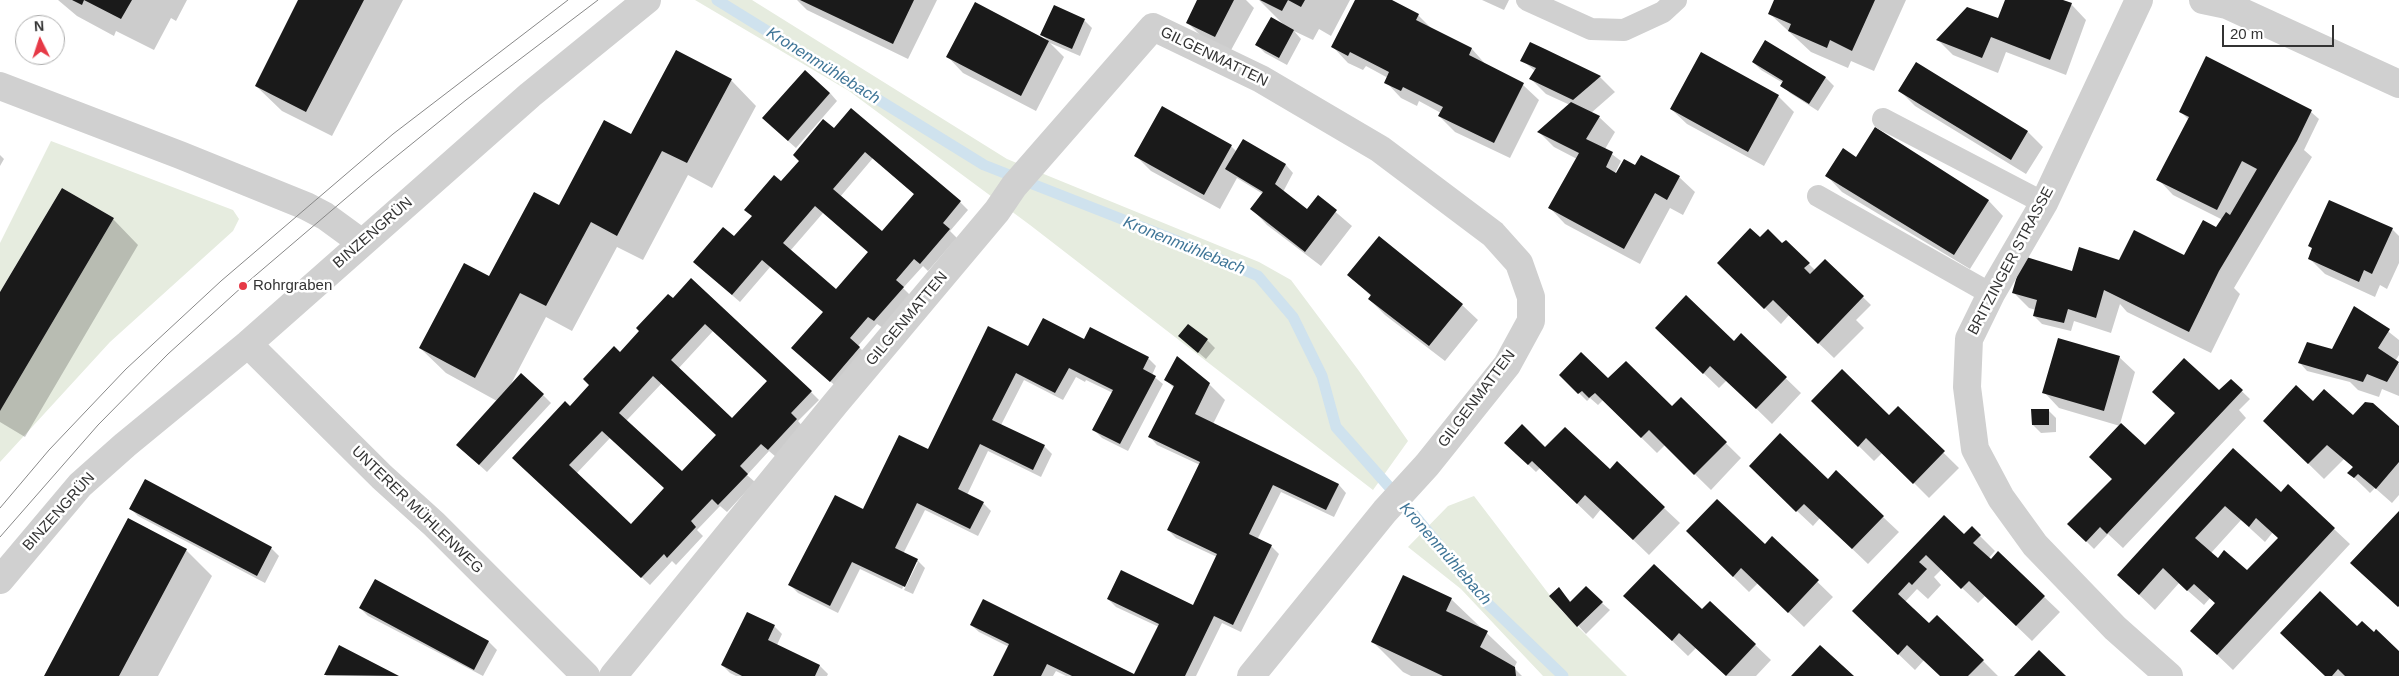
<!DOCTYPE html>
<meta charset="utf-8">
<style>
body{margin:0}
#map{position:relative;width:2399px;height:676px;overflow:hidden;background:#fff;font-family:Helvetica,sans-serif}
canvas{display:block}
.north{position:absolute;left:15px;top:15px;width:50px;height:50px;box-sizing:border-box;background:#fff;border:1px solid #adadad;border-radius:50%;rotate:356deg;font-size:14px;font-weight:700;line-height:20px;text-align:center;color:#333}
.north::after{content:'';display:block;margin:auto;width:18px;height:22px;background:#e63946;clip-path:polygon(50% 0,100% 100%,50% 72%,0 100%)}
.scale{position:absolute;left:2222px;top:25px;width:112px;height:22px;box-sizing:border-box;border:2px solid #333;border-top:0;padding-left:6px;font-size:15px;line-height:18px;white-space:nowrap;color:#333;-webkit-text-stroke:4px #fff;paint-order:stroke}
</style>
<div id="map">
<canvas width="2399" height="676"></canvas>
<div class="north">N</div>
<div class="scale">20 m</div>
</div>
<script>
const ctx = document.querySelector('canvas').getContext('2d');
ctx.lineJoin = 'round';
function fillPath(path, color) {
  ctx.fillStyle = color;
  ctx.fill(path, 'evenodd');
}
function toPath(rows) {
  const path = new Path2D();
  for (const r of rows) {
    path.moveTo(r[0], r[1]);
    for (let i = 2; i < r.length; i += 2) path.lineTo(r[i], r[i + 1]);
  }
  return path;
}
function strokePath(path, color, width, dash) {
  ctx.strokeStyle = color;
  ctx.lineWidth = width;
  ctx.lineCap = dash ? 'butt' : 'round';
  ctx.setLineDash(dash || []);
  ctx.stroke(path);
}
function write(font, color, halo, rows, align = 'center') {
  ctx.font = font + ' Helvetica,sans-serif';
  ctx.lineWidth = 5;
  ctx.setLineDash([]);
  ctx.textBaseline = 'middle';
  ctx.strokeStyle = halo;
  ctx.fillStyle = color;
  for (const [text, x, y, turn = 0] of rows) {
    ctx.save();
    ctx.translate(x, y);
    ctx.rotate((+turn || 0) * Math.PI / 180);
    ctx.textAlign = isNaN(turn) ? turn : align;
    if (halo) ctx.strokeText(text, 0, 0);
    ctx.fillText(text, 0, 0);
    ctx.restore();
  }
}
const green = toPath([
 [695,0,752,0,1007,159,1259,262,1291,280,1359,371,1408,441,1373,490,1030,225,849,91],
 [51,141,233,210,239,219,233,231,110,342,0,462,0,411,114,218,62,188,0,292,0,243],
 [1474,496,1561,610,1627,676,1543,676,1461,589,1408,547,1448,506]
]);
const shadow = toPath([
 [58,0,187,0,176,21,171,18,154,50,116,31,114,36,77,16],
 [300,0,403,0,332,136,282,111,256,86],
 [797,0,937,0,908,59,807,10],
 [1199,0,1246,0,1254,8,1230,52,1203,38,1187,22],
 [1259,0,1350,0,1331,36,1319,29,1313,40,1294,31,1301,39,1287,65,1265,53,1257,45,1284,25],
 [1356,0,1389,0,1418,15,1433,30,1472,49,1487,66,1523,85,1539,100,1510,158,1455,132,1439,116,1441,113,1419,101,1417,106,1401,98,1386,82,1388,78,1366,66,1363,70,1348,63,1333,47],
 [1482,0,1509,0,1504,10],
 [1776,0,1906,0,1874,71,1851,61,1848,68,1811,52,1770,14],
 [2006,0,2060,0,2071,4,2086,20,2066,75,2006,52,1998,73,1953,55,1938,40,1998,20],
 [1084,20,1092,28,1080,56,1050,43,1064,57,1036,111,963,73,948,57,1047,40,1042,35],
 [1765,41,1826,78,1834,86,1818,111,1790,93,1782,85,1783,83,1761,70,1753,62],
 [1522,60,1600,77,1615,92,1591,113,1599,117,1615,132,1605,149,1621,161,1614,175,1636,166,1679,177,1695,192,1683,215,1670,208,1640,264,1565,224,1550,208,1577,159,1554,147,1539,132,1570,105,1546,94,1531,79,1535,71],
 [1916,63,2028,132,2043,147,2026,174,1915,106,1899,90],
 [731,80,756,106,712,188,688,175,643,260,617,247,572,331,546,317,510,386,543,395,551,403,487,472,466,453,497,401,446,373,420,348,632,136],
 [830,93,837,101,796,148,771,126],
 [1778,96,1794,112,1764,166,1687,124,1671,109],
 [2180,111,2311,112,2319,119,2304,150,2312,157,2234,288,2240,294,2211,353,2127,312,2120,304,2111,333,2074,321,2071,331,2042,324,2034,316,2036,310,2029,308,2013,292,2120,261,2185,256,2217,229,2223,220,2173,195,2158,179,2189,120],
 [834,130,960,202,968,210,950,231,957,238,928,271,923,266,903,288,911,296,883,328,877,324,858,346,867,355,839,389,792,348,824,312,771,266,740,302,703,270,734,238,781,183],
 [873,158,915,195,882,233,840,197],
 [823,213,869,253,836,291,790,251],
 [1243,141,1286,165,1293,173,1283,192,1308,211,1318,197,1352,226,1321,266,1267,225,1252,209,1263,194,1237,178,1220,209,1151,171,1136,156,1231,146,1237,152],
 [0,155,4,159,0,166],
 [1857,158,1988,200,2003,216,1970,269,1842,192,1827,176],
 [113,219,138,245,25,437,0,422,0,295],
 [2392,229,2399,236,2399,263,2387,289,2380,285,2375,297,2325,274,2309,258,2313,249,2309,245],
 [1760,239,1782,245,1786,242,1815,270,1825,260,1871,305,1856,320,1864,328,1834,358,1789,315,1781,324,1734,278],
 [1349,275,1462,305,1478,320,1445,361,1385,315,1369,299,1371,296],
 [668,295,811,392,819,400,798,421,804,428,776,457,769,451,747,475,755,482,727,512,720,506,697,530,703,536,676,565,672,561,650,585,521,465,570,408,641,331],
 [713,331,768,382,733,419,678,369],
 [662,383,717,435,631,526,576,474],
 [2370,317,2399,340,2399,355,2395,361,2399,364,2399,396,2382,389,2379,397,2358,390,2350,382,2307,371,2300,363,2332,351],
 [1741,335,1801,393,1772,424,1727,380,1719,388,1672,343,1734,343],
 [1179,336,1207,340,1215,348,1206,359],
 [1084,341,1148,358,1156,366,1152,375,1163,384,1128,451,1102,438,1094,430,1113,393,1086,380,1085,382,1076,377,1063,400,1024,380,1001,425,1044,446,1052,454,1041,477,988,451,967,495,983,503,991,511,978,536,925,510,903,554,917,560,925,568,913,594,904,590,918,562,916,562,902,589,860,569,838,613,798,593,790,585,863,510,1035,352],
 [2119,357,2135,372,2120,424,2145,447,2231,381,2250,399,2239,410,2246,418,2123,548,2108,534,2094,549,2069,524,2113,480,2120,426,2059,408,2044,392],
 [1561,375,1609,380,1672,408,1681,399,1741,458,1711,490,1665,445,1657,453,1603,400,1598,405,1590,398,1587,401],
 [1166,380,1209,384,1225,400,1213,424,1339,485,1346,493,1334,517,1281,492,1257,540,1271,546,1279,554,1241,632,1222,623,1196,676,1066,676,1056,671,1053,676,994,676,1009,647,979,632,971,625,1134,676,1159,627,1116,607,1108,599,1193,607,1217,557,1176,538,1168,530,1200,465,1157,445,1150,437,1174,388],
 [1813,401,1889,417,1898,408,1959,468,1929,498,1883,452,1874,461],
 [2313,403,2353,417,2399,427,2399,495,2392,503,2375,488,2370,493,2365,488,2349,473,2354,468,2344,459,2324,479,2280,436],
 [2048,410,2056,418,2056,432,2041,433,2033,425],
 [1506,443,1545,449,1610,471,1664,508,1680,523,1649,555,1601,509,1593,519,1540,468,1536,472],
 [2233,450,2281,494,2288,486,2350,544,2233,670,2192,631,2216,604,2210,598,2204,605,2179,583,2155,610,2134,590],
 [2241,520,2265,542,2273,532,2279,538,2247,572,2218,559,2211,553],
 [1828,481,1883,517,1899,532,1868,564,1820,518,1813,526,1766,482],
 [131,509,271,548,279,556,265,583,138,516],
 [1944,516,1964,536,1972,528,1995,551,1988,559,1991,561,1998,553,2060,612,2032,641,1985,596,1978,603,1942,569,1934,577,1941,585,1928,599,1917,589,1905,602,1929,625,1983,661,1998,676,1941,676,1924,660,1915,670,1869,626],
 [1772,538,1833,597,1804,627,1758,583,1749,592,1703,547,1765,546],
 [186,550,212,576,158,676,45,676],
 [375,581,489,642,497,650,483,676,368,616,360,608],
 [1559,589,1571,602,1602,603,1610,610,1586,634,1551,596],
 [1451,599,1517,662,1514,668,1522,676,1411,676,1403,672,1373,642],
 [1710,602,1771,660,1756,676,1726,676,1696,648,1688,656,1641,611,1702,611],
 [748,613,774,626,782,634,777,645,820,666,828,674,827,676,736,676,730,673,722,665],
 [2357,628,2399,653,2399,676,2326,676],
 [340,647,396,676,326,676]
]);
const stream = toPath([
 [717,0,984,165,1175,240,1258,276,1293,317,1322,376,1336,427,1415,516,1482,598,1563,676]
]);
const building = toPath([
 [72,0,84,0,82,5],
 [84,0,132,0,121,19],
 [298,0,364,0,306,112,255,86],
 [800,0,914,0,893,44],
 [1197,0,1234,0,1215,37,1186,23],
 [1260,0,1305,0,1301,7,1288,0,1282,11],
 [1355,0,1392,0,1419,14,1416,20,1472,48,1469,55,1524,83,1494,143,1438,116,1443,107,1403,87,1401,91,1384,83,1389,72,1350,52,1348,56,1331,47],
 [1774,0,1875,0,1852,51,1830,40,1827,48,1788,31,1791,24,1768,14],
 [2005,0,2063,0,2072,3,2050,60,1991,37,1982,58,1936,40,1967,7,1998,18],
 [975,2,1049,41,1021,96,946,57],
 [1054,5,1085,19,1072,49,1040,35],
 [1271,17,1294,30,1279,58,1255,45],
 [1765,40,1826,77,1809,104,1780,86,1783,81,1752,62],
 [1530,42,1545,49,1601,76,1573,100,1529,79,1536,68,1520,61],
 [676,50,732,79,687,163,662,151,617,236,591,222,546,306,520,293,475,378,419,348,464,263,489,276,534,192,559,205,604,120,631,134],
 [1701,52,1779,95,1748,152,1670,109],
 [2206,56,2312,110,2297,141,2219,271,2189,332,2104,290,2096,318,2068,309,2064,323,2033,316,2037,300,2012,293,2023,256,2072,271,2079,247,2119,260,2134,230,2184,255,2203,220,2216,227,2226,212,2230,215,2257,169,2242,161,2217,210,2156,180,2189,117,2179,112],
 [1916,62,2028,131,2011,160,1898,91],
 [805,70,830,93,788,141,762,118],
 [1571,102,1600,116,1586,139,1613,152,1606,167,1616,173,1624,159,1635,165,1641,155,1680,176,1667,200,1655,193,1624,249,1548,208,1579,153,1537,132],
 [1162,106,1232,145,1204,195,1134,156],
 [851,108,961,201,943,223,950,229,920,264,914,259,896,280,904,287,874,321,868,317,850,338,860,347,830,382,791,348,823,312,762,260,732,295,693,262,723,227,734,236,752,216,744,210,774,175,781,181,799,161,793,155,823,119,834,128],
 [865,152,914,194,882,231,833,189],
 [815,206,868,252,836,289,783,243],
 [1875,127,1989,200,1954,255,1825,176,1843,148,1856,157],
 [1243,139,1286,164,1275,184,1307,209,1318,195,1337,210,1305,252,1250,209,1263,192,1225,169],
 [62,188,114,218,0,411,0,292],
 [2329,200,2393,228,2372,274,2364,270,2359,282,2308,259,2312,248,2308,246],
 [1750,228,1760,237,1768,229,1782,243,1786,240,1810,263,1804,268,1810,274,1825,259,1864,296,1818,344,1773,300,1764,309,1717,263],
 [1379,236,1463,304,1429,346,1368,299,1371,295,1347,275],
 [691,278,812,391,791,413,797,419,768,450,761,444,740,466,748,474,718,505,712,499,691,521,696,527,667,558,664,554,641,578,512,458,565,401,570,406,589,385,583,379,614,346,620,352,639,331,636,328,668,294,673,298],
 [705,324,767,381,732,418,671,360],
 [653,376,716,435,682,471,619,413],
 [602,431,664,488,631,524,569,465],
 [1686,295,1734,341,1741,333,1787,377,1756,409,1710,366,1703,374,1655,328],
 [2354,306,2390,329,2378,348,2399,362,2387,382,2367,374,2363,382,2298,363,2307,342,2332,349],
 [1043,318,1084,339,1090,327,1149,357,1143,369,1156,376,1120,444,1092,430,1113,390,1069,368,1055,393,1016,373,992,420,1045,445,1033,470,980,444,958,489,984,502,970,529,917,503,895,548,918,559,905,587,852,562,830,606,788,585,835,495,863,509,899,435,928,449,988,326,1028,346],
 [1188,324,1208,339,1198,353,1178,336],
 [2058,338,2120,356,2104,411,2042,393],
 [1581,352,1608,378,1626,361,1672,406,1681,397,1727,442,1694,475,1649,430,1641,438,1595,393,1589,398,1582,391,1578,394,1559,375],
 [1177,356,1210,383,1195,414,1339,484,1326,510,1273,485,1249,534,1272,545,1233,625,1214,616,1185,676,1072,676,1047,664,1041,676,993,676,1009,644,970,625,983,599,1134,674,1159,624,1107,599,1121,570,1193,605,1217,554,1167,530,1200,462,1148,437,1174,386,1164,380],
 [2184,358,2219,390,2231,379,2243,390,2107,534,2100,527,2086,542,2067,524,2112,479,2089,457,2121,423,2145,445,2175,413,2152,392],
 [1842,369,1889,415,1898,406,1945,451,1913,484,1866,438,1858,447,1811,401],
 [521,373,544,394,479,465,456,445],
 [2296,385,2313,401,2324,389,2353,415,2365,402,2373,403,2399,426,2399,462,2376,489,2358,474,2354,478,2347,473,2353,467,2327,445,2308,464,2263,421],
 [2031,409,2049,409,2049,425,2032,425],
 [1522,424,1545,447,1565,427,1610,469,1617,461,1665,507,1633,540,1585,495,1577,504,1532,461,1528,465,1504,443],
 [1780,433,1828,479,1836,470,1884,516,1852,549,1804,504,1796,512,1749,466],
 [2233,448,2281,492,2288,484,2335,528,2217,655,2190,631,2215,603,2194,584,2187,591,2163,568,2139,595,2117,575],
 [2225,506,2249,527,2256,518,2278,538,2247,570,2224,550,2218,558,2195,538],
 [145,479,272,547,257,576,129,509],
 [1717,499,1765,544,1772,536,1819,580,1788,613,1741,568,1733,577,1686,531],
 [2399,511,2399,606,2398,607,2350,563],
 [1944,515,1964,534,1972,526,1981,535,1973,543,1991,559,1998,551,2045,596,2016,626,1969,581,1961,589,1926,555,1919,562,1927,569,1912,585,1909,582,1898,594,1929,623,1937,615,1984,660,1968,676,1940,676,1907,645,1898,655,1852,611],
 [128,518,187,549,119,676,44,676],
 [1654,564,1702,609,1710,601,1756,644,1726,676,1679,633,1672,641,1623,596],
 [1403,575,1452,598,1446,611,1488,631,1480,647,1515,667,1516,676,1443,676,1371,642],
 [375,579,489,641,474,670,359,608],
 [1586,586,1603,602,1577,627,1549,596,1559,587,1570,602],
 [2320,591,2357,626,2362,621,2374,632,2376,629,2399,651,2399,676,2345,676,2338,669,2332,676,2325,676,2280,633],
 [747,612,775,625,768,640,820,665,815,676,742,676,721,665],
 [339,645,399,676,324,675],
 [1820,645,1854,676,1791,676],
 [2039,650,2066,676,2014,676]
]);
const lane = toPath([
 [1527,0,1591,29,1624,30,1663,12,1676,0],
 [1883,119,2044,203],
 [1818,196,1991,294]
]);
const street = toPath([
 [2139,0,2044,203,1991,294,1969,339,1967,387,1975,449,2001,498,2035,545,2115,628,2169,676],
 [2203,0,2227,5,2399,84],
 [0,86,180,155,306,206,325,216,362,243],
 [248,344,382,477,434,524,586,676],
 [0,580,80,485,125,445,248,344,530,95,647,0],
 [613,676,835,404,997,211,1014,186,1153,27,1261,79,1380,149,1493,234,1519,263,1531,297,1531,321,1507,365,1427,465,1385,511,1251,676]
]);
const tram = toPath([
 [0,508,49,450,126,369,221,281,393,134,568,0],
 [0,537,98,425,168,354,243,286,372,176,466,100,598,0]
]);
const markers = [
 [243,286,5,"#e63946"]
];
const streetNames = [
 ["GILGENMATTEN",1214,57,26],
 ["BINZENGRÜN",373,233,-41],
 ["BRITZINGER STRASSE",2011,261,-62],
 ["GILGENMATTEN",907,319,-50],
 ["GILGENMATTEN",1477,399,-53],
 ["UNTERER MÜHLENWEG",417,510,44],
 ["BINZENGRÜN",59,512,-48]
];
const poiNames = [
 ["Rohrgraben",253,286]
];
const waterNames = [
 ["Kronenmühlebach",823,66,32],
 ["Kronenmühlebach",1184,246,22],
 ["Kronenmühlebach",1445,554,49]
];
fillPath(green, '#e6ecdf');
fillPath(shadow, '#0003');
strokePath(stream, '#cfe2ee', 11);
fillPath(building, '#1a1a1a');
strokePath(lane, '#d0d0d0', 22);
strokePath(street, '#d0d0d0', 28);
strokePath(tram, '#888', 1);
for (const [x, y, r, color] of markers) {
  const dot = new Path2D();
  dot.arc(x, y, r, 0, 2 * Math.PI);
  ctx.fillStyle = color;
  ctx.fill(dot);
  strokePath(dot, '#fff', 2);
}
write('15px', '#333', '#fff', streetNames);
write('15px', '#333', '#fff', poiNames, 'left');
write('italic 16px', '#3f7597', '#fff', waterNames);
</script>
